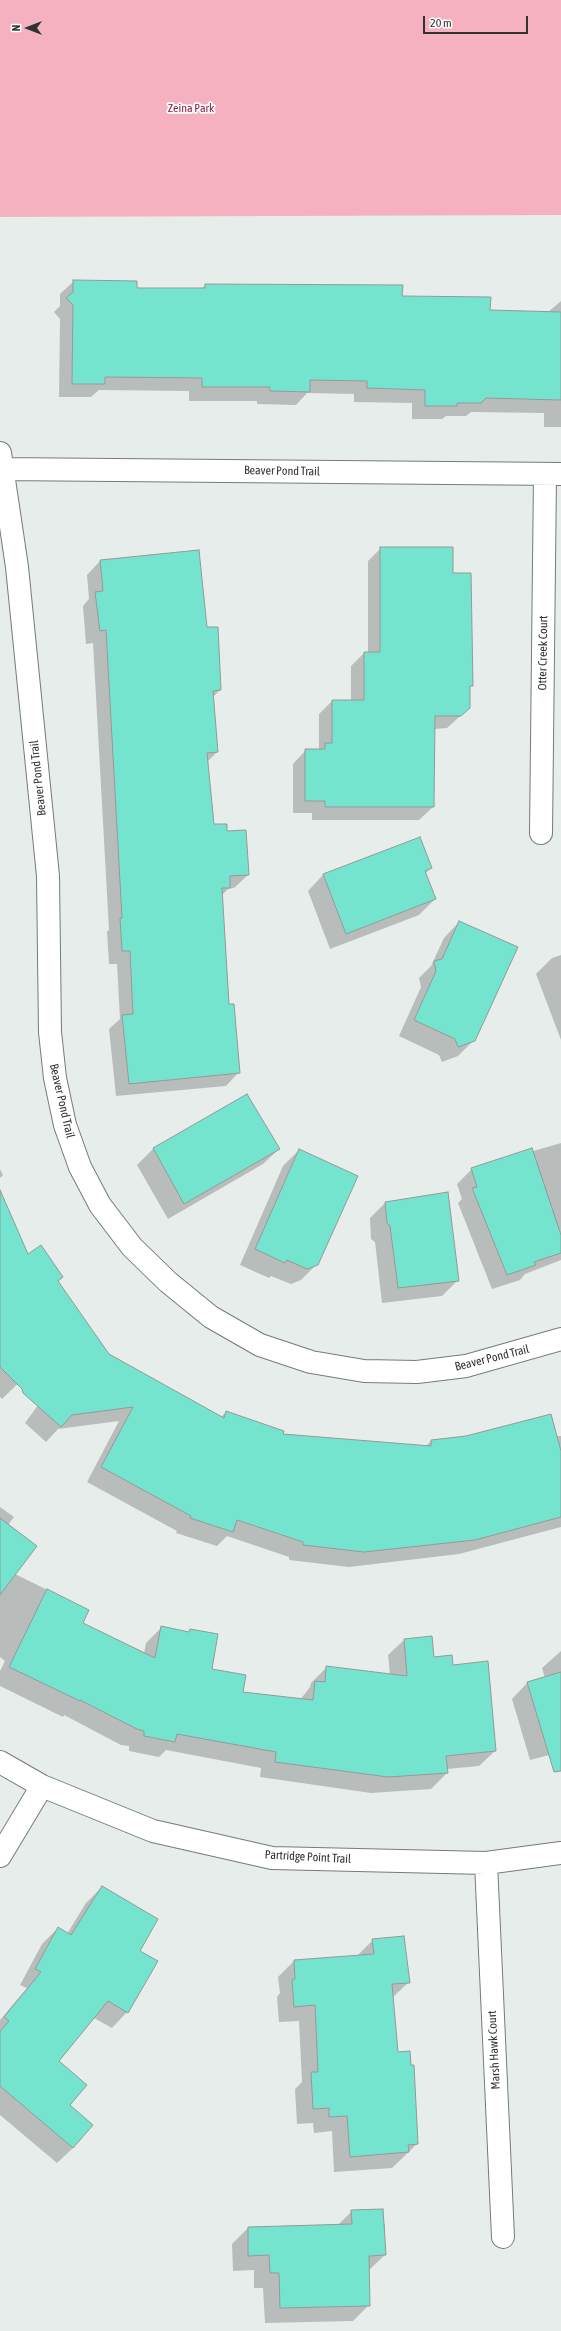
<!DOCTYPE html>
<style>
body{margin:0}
#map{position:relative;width:561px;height:2331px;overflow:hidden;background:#e7edeb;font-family:"Asap Condensed",sans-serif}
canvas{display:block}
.north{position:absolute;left:8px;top:8px;width:40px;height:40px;-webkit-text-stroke:3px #fff;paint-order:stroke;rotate:270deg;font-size:11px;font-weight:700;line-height:16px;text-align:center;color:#313333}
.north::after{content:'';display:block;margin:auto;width:14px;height:18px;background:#313333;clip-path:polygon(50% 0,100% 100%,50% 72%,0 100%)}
.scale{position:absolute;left:423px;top:16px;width:105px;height:18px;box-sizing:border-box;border:2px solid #313333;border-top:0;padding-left:5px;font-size:12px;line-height:14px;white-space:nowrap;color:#313333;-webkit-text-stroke:3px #fff;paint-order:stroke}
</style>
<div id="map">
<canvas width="561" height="2331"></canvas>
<div class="north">N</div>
<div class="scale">20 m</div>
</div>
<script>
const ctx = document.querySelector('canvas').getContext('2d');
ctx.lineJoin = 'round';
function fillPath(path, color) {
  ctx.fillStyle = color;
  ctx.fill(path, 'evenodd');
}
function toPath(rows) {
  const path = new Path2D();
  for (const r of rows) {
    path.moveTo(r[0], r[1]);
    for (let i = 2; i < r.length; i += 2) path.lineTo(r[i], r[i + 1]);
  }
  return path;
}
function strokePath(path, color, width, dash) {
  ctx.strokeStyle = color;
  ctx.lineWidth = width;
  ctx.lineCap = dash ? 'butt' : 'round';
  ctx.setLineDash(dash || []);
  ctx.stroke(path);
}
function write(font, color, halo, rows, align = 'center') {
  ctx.font = font + ' "Asap Condensed",sans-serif';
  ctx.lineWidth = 3.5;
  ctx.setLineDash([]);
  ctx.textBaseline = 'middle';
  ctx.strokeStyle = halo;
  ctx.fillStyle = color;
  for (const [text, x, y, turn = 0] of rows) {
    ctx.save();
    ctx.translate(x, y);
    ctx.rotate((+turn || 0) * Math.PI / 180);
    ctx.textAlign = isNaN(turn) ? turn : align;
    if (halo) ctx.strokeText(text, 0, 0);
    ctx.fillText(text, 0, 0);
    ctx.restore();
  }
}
const green = toPath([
 [0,0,561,0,561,215,0,217]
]);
const shadow = toPath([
 [74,281,136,289,202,289,205,285,401,297,489,311,547,313,561,301,561,427,544,427,544,413,471,412,466,416,446,416,442,419,412,419,412,403,354,402,354,394,307,393,296,405,257,404,257,401,189,401,189,391,99,390,91,397,59,397,60,319,54,312,60,306,60,294],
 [381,548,452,574,472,685,469,688,469,708,447,728,434,729,433,807,419,820,312,820,312,813,293,813,293,764,306,750,319,750,319,714,332,701,351,701,351,666,364,653,368,653,368,561],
 [198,551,206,628,220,690,213,697,217,752,207,762,213,825,226,832,248,875,234,888,228,889,222,895,228,1005,239,1072,226,1086,116,1096,109,1029,120,1019,117,964,109,964,107,932,109,930,93,643,86,644,83,606,89,599,87,575,100,561],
 [420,838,431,868,425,874,435,899,419,915,330,949,308,891,323,875],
 [459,922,474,1040,458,1056,442,1062,439,1055,399,1036,421,987,419,978,431,966,444,938],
 [561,955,561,1040,536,974,552,958],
 [247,1095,279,1149,263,1164,168,1219,137,1165,153,1149],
 [561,1143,561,1260,525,1274,520,1280,492,1289,458,1203,462,1199,457,1184,472,1169],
 [299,1150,317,1264,301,1280,291,1284,271,1276,269,1278,240,1265,283,1166],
 [0,1169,3,1175,0,1178],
 [385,1203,458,1280,442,1296,382,1303,375,1242,371,1239,370,1218],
 [0,1276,62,1277,57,1282,109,1354,221,1417,226,1412,282,1435,425,1447,431,1441,561,1436,561,1527,459,1554,349,1567,289,1560,289,1557,227,1536,217,1546,176,1533,177,1531,87,1482,119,1421,58,1429,46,1442,25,1423,49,1390,29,1373,2,1399,0,1397],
 [0,1507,14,1517,8,1525,15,1574,88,1610,81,1623,144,1654,146,1643,162,1627,188,1633,190,1630,211,1670,242,1693,300,1700,310,1687,311,1683,327,1667,390,1675,388,1655,404,1640,433,1658,452,1666,495,1751,479,1766,447,1769,447,1773,431,1789,371,1793,260,1777,261,1768,166,1750,159,1757,129,1751,129,1746,121,1745,64,1715,63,1717,0,1686,0,1671,5,1661,0,1657],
 [561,1651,561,1752,530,1760,512,1699,527,1683,545,1678,542,1668],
 [102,1887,138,1951,127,2012,112,2028,94,2018,58,2061,68,2105,73,2148,57,2163,0,2115,0,2020,27,1988,20,1985,42,1944,58,1928,67,1934,86,1903],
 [373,1940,409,1982,392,1998,397,2053,417,2144,392,2168,334,2172,332,2131,314,2133,313,2123,297,2124,295,2089,302,2082,299,2021,279,2022,277,1997,280,1993,278,1977,294,1961,357,1956],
 [352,2211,385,2224,385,2255,368,2271,369,2305,353,2321,265,2323,263,2288,254,2288,254,2270,233,2271,232,2244,248,2228,337,2226]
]);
const building = toPath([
 [73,280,137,281,137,288,205,288,205,284,403,285,402,296,491,297,490,310,561,312,561,400,486,398,481,403,457,403,457,406,425,406,425,390,367,388,367,381,310,380,310,392,270,391,270,387,202,387,202,378,105,377,105,384,72,384,73,305,66,298,73,292,73,280],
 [380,547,453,547,453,573,471,573,473,686,470,686,470,708,461,716,435,716,434,807,325,807,325,801,305,801,305,749,325,749,325,743,332,743,332,700,364,700,364,652,380,652,380,547],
 [199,550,207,627,218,627,221,690,213,691,218,752,207,753,214,824,227,824,227,831,246,830,249,875,230,876,230,888,222,888,229,1004,234,1004,240,1073,129,1084,122,1015,133,1014,130,951,122,951,120,918,122,918,106,630,100,631,95,592,103,591,100,560,199,550],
 [420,837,432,868,425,871,436,899,346,934,323,874,420,837],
 [459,921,518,947,475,1041,458,1047,455,1039,414,1020,436,971,434,961,442,959,459,921],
 [247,1094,280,1149,184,1204,153,1148,247,1094],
 [532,1148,561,1235,561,1253,534,1262,536,1265,507,1275,472,1188,477,1187,471,1168,532,1148],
 [299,1149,358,1176,318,1265,307,1269,287,1260,285,1263,255,1249,299,1149],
 [0,1190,28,1254,41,1245,63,1277,58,1281,109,1354,224,1418,226,1411,284,1431,283,1434,431,1446,431,1440,466,1436,551,1414,561,1451,561,1517,475,1540,364,1552,303,1545,303,1542,237,1520,233,1532,190,1518,191,1516,101,1467,133,1407,72,1415,61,1427,23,1393,22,1389,0,1367,0,1190],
 [448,1192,459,1281,398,1288,390,1226,387,1223,385,1202,448,1192],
 [0,1518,37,1546,0,1595,0,1518],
 [47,1589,89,1610,83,1623,155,1658,161,1626,189,1632,190,1629,218,1634,212,1669,246,1675,243,1692,313,1700,315,1681,325,1682,326,1666,407,1676,404,1639,432,1636,434,1657,452,1655,453,1665,488,1661,496,1751,446,1756,448,1773,388,1777,275,1762,276,1752,177,1734,175,1742,144,1736,144,1731,137,1729,80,1700,80,1701,9,1667,47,1589],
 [561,1672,561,1771,554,1772,527,1682,561,1672],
 [102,1886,158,1919,140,1951,158,1961,128,2013,108,2001,59,2061,87,2085,70,2105,93,2125,73,2148,0,2086,0,2031,9,2021,4,2017,41,1972,35,1969,58,1927,71,1935,102,1886],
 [404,1936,410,1983,392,1984,398,2052,410,2051,411,2065,414,2065,418,2144,408,2145,409,2152,350,2157,347,2116,329,2117,329,2108,313,2109,311,2072,318,2072,315,2005,294,2007,292,1980,295,1979,294,1960,374,1954,372,1939,404,1936],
 [383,2209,386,2255,369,2256,370,2306,280,2308,279,2273,270,2273,269,2255,248,2256,248,2227,352,2224,351,2210,383,2209]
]);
const minor = toPath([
 [0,453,17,567,48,876,50,1032,55,1078,65,1125,80,1167,100,1205,132,1247,168,1282,211,1317,260,1345,311,1362,364,1371,417,1372,466,1366,561,1339],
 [3,469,561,474],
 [541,833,545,474],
 [0,1762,42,1786,153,1831,272,1858,486,1863,561,1853],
 [0,1856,42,1786],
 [486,1863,503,2237]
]);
const parkNames = [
 ["Zeina Park",191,108]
];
const streetNames = [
 ["Beaver Pond Trail",282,471,1],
 ["Otter Creek Court",543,653,-89],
 ["Beaver Pond Trail",38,778,-96],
 ["Beaver Pond Trail",62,1101,77],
 ["Beaver Pond Trail",492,1358,-14],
 ["Partridge Point Trail",308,1857,3],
 ["Marsh Hawk Court",494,2050,-93]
];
fillPath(green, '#f5b1bf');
fillPath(shadow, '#0003');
fillPath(building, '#75e4cf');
strokePath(building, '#949998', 1);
strokePath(minor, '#767b79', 24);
strokePath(minor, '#fff', 22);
write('12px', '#872244', '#fff', parkNames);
write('12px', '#313333', '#fff', streetNames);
</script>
